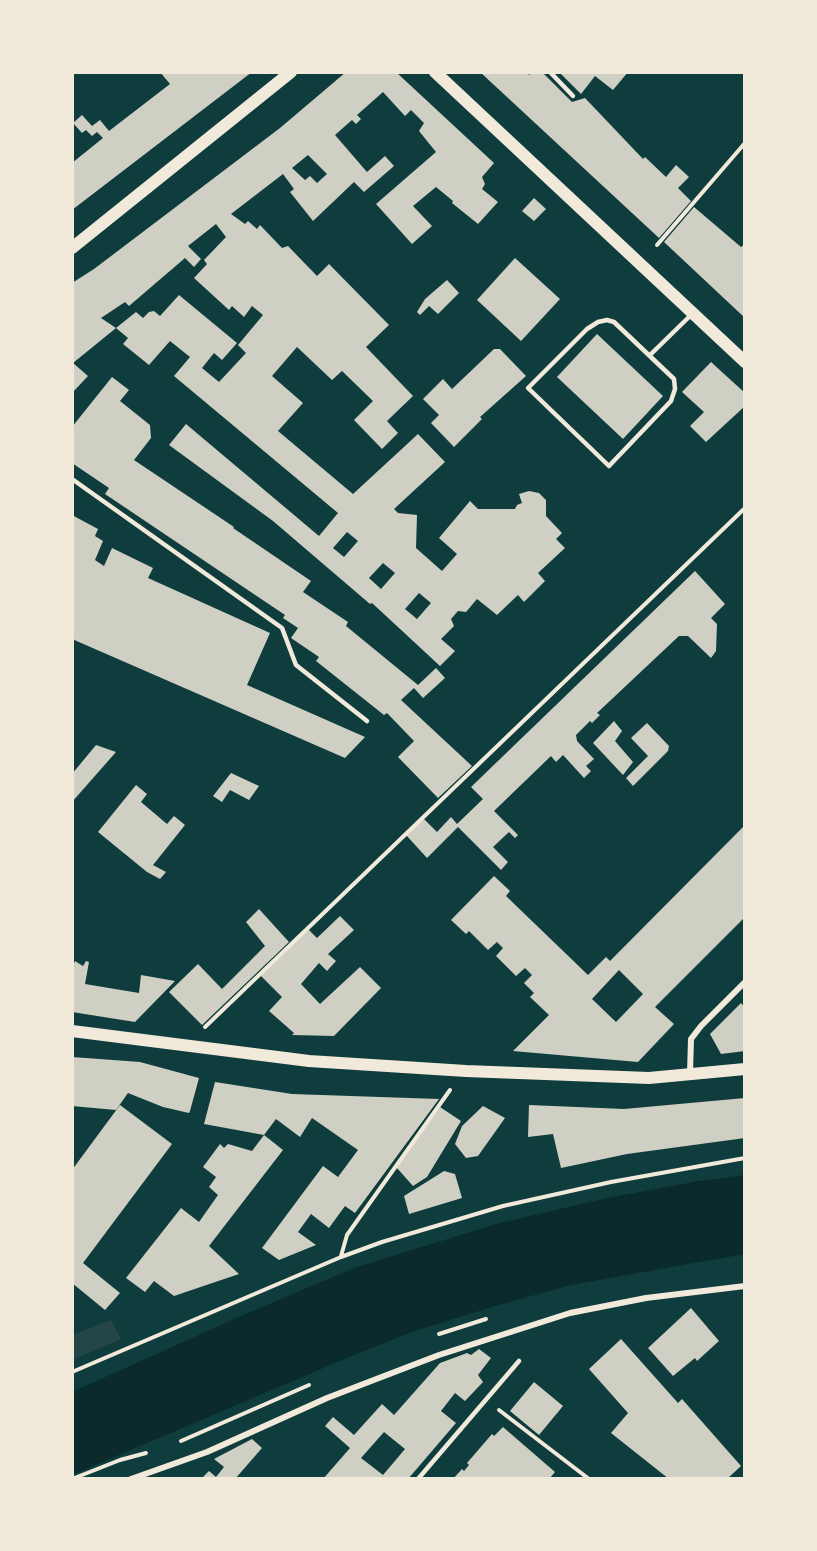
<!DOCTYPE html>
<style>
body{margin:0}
#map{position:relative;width:817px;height:1551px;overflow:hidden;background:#0f3d3e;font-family:Quicksand,sans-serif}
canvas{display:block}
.frame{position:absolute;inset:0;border:74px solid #f1e9da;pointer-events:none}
</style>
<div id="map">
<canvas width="817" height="1551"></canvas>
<div class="frame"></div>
</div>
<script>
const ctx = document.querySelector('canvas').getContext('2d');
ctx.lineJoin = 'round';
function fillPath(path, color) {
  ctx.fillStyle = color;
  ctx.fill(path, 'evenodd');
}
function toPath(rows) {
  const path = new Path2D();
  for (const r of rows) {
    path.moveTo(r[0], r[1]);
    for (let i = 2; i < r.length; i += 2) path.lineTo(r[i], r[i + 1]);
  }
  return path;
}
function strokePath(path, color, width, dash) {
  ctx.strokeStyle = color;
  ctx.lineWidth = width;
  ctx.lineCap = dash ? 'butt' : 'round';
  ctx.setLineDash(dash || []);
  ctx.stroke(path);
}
const green = toPath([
 [111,1320,121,1339,72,1360,72,1335]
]);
const water = toPath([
 [745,1175,745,1254,571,1285,492,1307,415,1331,354,1355,72,1475,72,1392,241,1316,354,1268,496,1224,607,1198,699,1181]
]);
const building = toPath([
 [160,72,252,72,72,210,72,163,103,138,97,132,92,136,86,130,82,133,73,123,82,115,92,126,100,120,109,131,170,84],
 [346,72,396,72,494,163,482,177,485,184,482,189,498,202,478,224,452,203,453,201,436,187,413,206,432,226,412,244,376,204,436,152,419,131,424,123,411,110,405,116,383,92,357,115,361,119,356,124,352,120,335,135,367,172,385,156,394,166,364,192,354,182,313,221,290,192,294,189,283,174,231,214,245,224,248,221,257,229,260,225,282,248,288,246,317,276,329,264,389,325,366,347,413,396,387,421,398,433,382,449,354,420,373,401,342,371,332,380,297,347,272,376,303,403,278,431,353,494,418,434,445,462,394,509,398,513,417,515,416,548,442,571,457,554,439,538,470,501,478,509,515,509,517,505,522,503,519,494,529,491,539,493,546,500,546,516,562,533,556,539,565,548,538,573,545,581,524,602,518,595,497,615,477,599,466,612,458,611,451,619,454,626,441,639,455,651,440,666,372,603,370,604,273,521,169,445,186,424,319,536,338,513,174,376,190,357,170,341,149,365,123,344,128,338,116,328,136,312,143,318,149,312,154,311,160,316,179,295,237,343,222,360,214,353,202,368,219,382,246,353,238,345,263,315,252,306,244,317,232,306,229,310,194,278,207,264,204,260,226,237,216,224,188,246,201,259,194,267,185,258,129,306,125,302,101,318,116,328,73,363,88,376,73,392,72,391,72,283,94,269,280,128],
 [308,155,327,174,317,183,310,176,305,180,292,168],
 [347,532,358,541,344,557,333,548],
 [383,563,395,573,381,589,369,578],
 [419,593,431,603,417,619,405,609],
 [480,72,527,72,529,75,532,72,542,72,572,102,585,98,643,159,645,157,666,177,676,165,689,177,678,188,691,201,659,238],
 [559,72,628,72,613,90,595,76,581,94],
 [534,198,546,209,534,221,522,211],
 [694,207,741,247,745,244,745,318,664,242],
 [515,258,560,299,521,341,477,300],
 [447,280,459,293,438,314,429,306,420,315,417,312,425,299],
 [597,334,663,396,623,439,557,377],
 [494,349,500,349,526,376,480,417,482,419,454,447,431,423,439,415,423,399,443,379,452,389],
 [711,362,745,393,745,406,706,442,690,426,704,412,682,392],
 [112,377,129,390,120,401,150,425,151,438,134,460,234,527,233,528,311,581,303,592,348,622,346,626,418,685,436,668,445,678,423,698,414,688,401,700,472,766,438,798,398,757,414,741,387,713,384,715,316,661,319,657,291,638,298,628,283,618,285,615,105,494,109,488,72,463,72,427],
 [72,515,98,529,95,536,103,541,95,560,104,566,112,548,153,568,148,578,270,633,247,685,365,737,345,758,72,639],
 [695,571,725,604,711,618,717,624,716,651,711,658,688,636,679,636,597,713,600,715,592,723,590,721,576,735,577,741,594,759,586,766,591,771,584,778,563,755,556,762,551,756,494,811,518,835,515,838,509,832,493,847,508,862,501,870,458,827,427,858,406,835,423,818,437,832,451,817,457,824,483,799,471,787],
 [614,721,622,731,615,741,633,762,623,775,593,743],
 [647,723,669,746,668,751,633,786,626,778,648,756,631,738],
 [96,745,116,752,72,802,72,774],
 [231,773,259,786,249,800,230,790,222,802,213,796],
 [136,785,147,794,141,802,167,824,174,816,185,825,153,865,166,872,160,879,147,872,98,832],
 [745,825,745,917,655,1007,674,1024,638,1062,513,1051,549,1015,530,997,534,993,524,983,532,975,525,968,516,976,496,956,503,948,497,942,488,950,469,931,466,934,451,920,494,876,510,891,506,896,588,975,606,957,610,961],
 [619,970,643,994,616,1022,592,999],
 [259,909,289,942,202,1025,169,992,198,964,222,989,265,946,246,922],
 [340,916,354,930,328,954,336,961,327,971,319,963,301,984,320,1004,360,967,381,988,334,1036,292,1035,294,1033,269,1011,282,997,260,975,308,929,317,938],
 [75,961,83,966,86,961,89,962,85,984,139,993,141,975,175,981,135,1022,72,1012,72,969],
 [741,1003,745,1008,745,1051,721,1054,710,1034],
 [72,1057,140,1062,199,1078,190,1111,189,1113,163,1107,128,1093,116,1110,72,1106],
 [215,1082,292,1094,439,1099,355,1213,345,1206,329,1228,311,1214,298,1232,316,1245,279,1260,262,1248,323,1166,338,1177,358,1150,312,1118,300,1137,276,1119,264,1135,283,1150,209,1246,239,1274,174,1296,154,1281,145,1292,126,1278,181,1208,199,1222,218,1195,209,1187,216,1177,203,1167,220,1144,224,1148,228,1144,252,1151,264,1135,204,1124],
 [745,1098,745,1138,627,1154,561,1168,553,1134,528,1137,529,1105,624,1109],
 [120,1105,172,1144,83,1263,120,1293,105,1310,72,1283,72,1170],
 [483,1106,505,1118,478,1156,466,1158,455,1144,462,1126],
 [440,1107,461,1121,427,1177,413,1186,396,1167],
 [444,1171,455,1174,462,1198,409,1214,404,1196],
 [691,1308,719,1341,697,1361,695,1358,673,1376,648,1348],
 [621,1339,678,1403,682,1399,741,1466,727,1479,669,1479,611,1433,628,1413,589,1369],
 [479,1349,491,1358,478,1375,483,1382,465,1401,455,1393,441,1411,456,1423,408,1479,323,1479,350,1448,325,1426,333,1417,354,1435,382,1404,394,1415,440,1363,467,1353,471,1355],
 [384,1432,405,1449,383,1475,361,1458],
 [534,1382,563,1406,539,1435,510,1411],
 [503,1427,555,1472,549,1479,453,1479,462,1469,464,1471,469,1465,467,1463,492,1434,494,1436],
 [252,1439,262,1448,235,1479,201,1479,209,1471,216,1477,224,1467,214,1459]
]);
const path = toPath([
 [657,245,745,143],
 [205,1027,745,508],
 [341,1256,347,1235,450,1090],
 [439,1334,486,1319],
 [72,1372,341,1257,382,1242,503,1206,611,1182,745,1158],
 [499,1410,589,1479],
 [181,1441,309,1385],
 [72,1479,120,1460,146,1453]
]);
const service = toPath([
 [550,72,573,96],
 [607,320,614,322,674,379,675,389,671,401,609,466,528,388,587,329,598,322,607,320],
 [650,355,691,315],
 [72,479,282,628,296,665,367,721],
 [418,1479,519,1361]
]);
const minor = toPath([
 [690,1073,691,1039,701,1026,745,982],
 [131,1479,207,1452,327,1398,379,1378,439,1355,570,1313,646,1298,745,1286]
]);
const secondary = toPath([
 [435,72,745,362],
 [72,248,291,72],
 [72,1031,309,1061,466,1071,649,1078,745,1069]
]);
fillPath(green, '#244646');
fillPath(water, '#0a2a2b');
fillPath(building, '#cfcfc3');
strokePath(path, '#f1e9da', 4);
strokePath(service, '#f1e9da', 4.5);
strokePath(minor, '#f1e9da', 6);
strokePath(secondary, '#f1e9da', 12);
</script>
